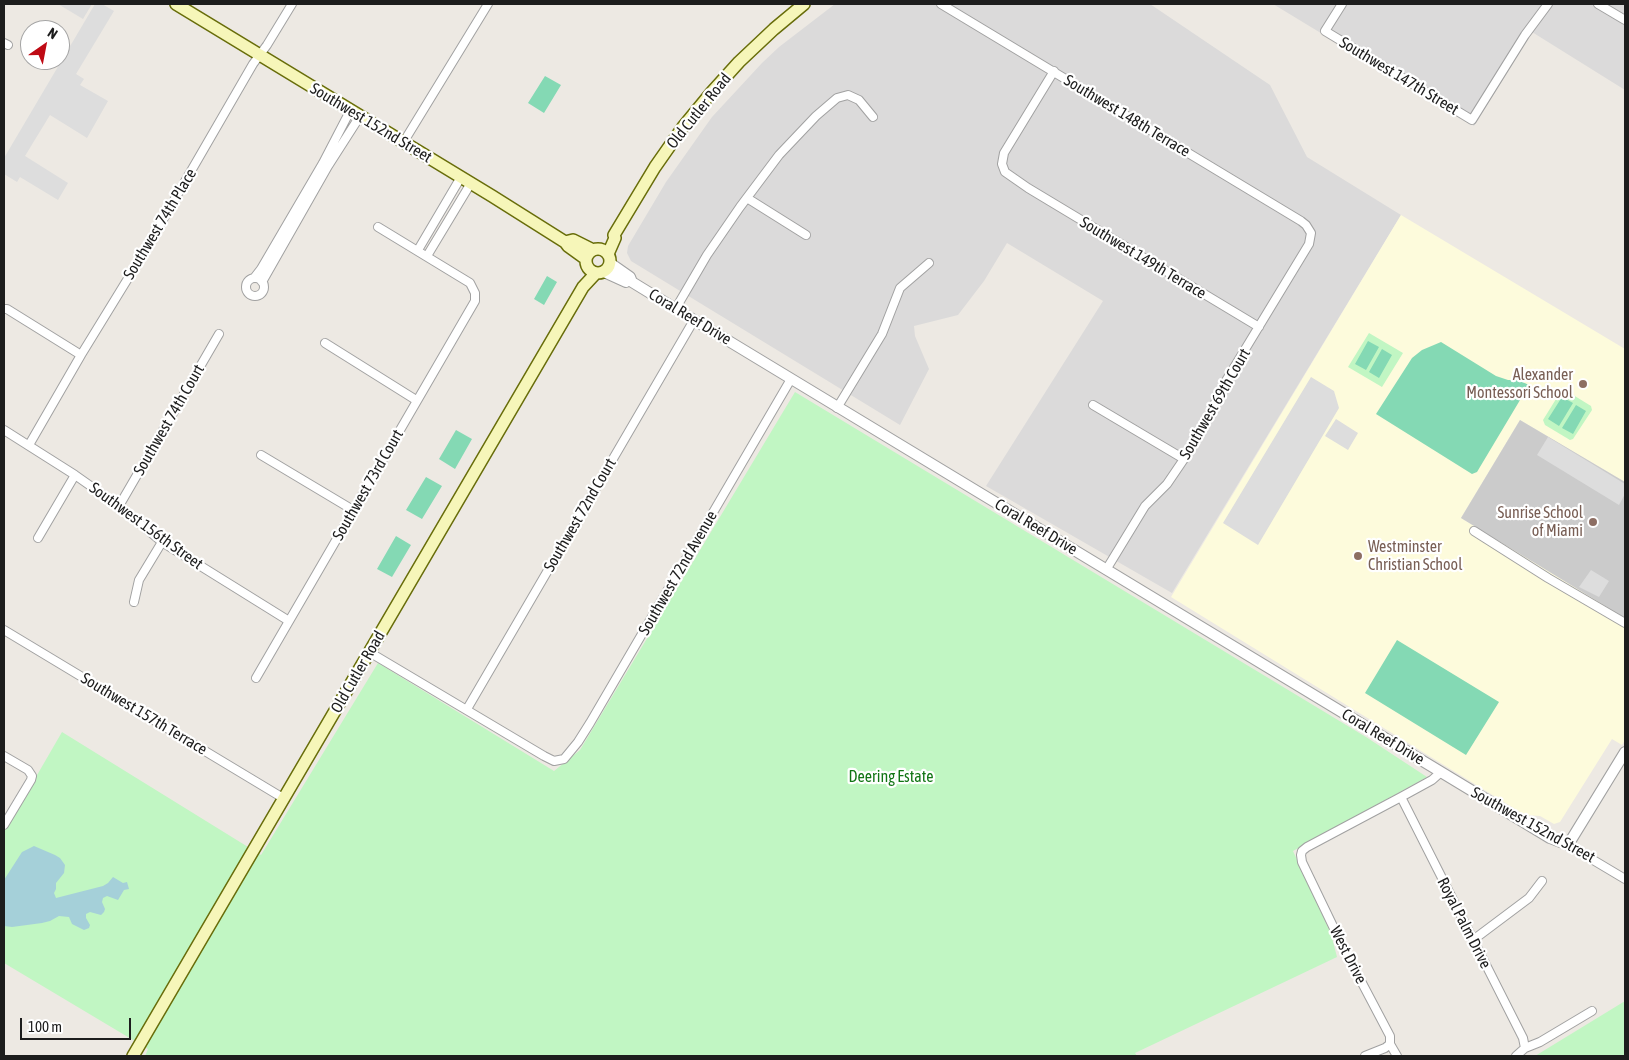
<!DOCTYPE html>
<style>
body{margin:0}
#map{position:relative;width:1629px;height:1060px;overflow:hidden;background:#ede9e3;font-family:"Asap Condensed",sans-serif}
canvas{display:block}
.frame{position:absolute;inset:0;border:5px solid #1d1d1d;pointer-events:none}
.north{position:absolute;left:20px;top:20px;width:50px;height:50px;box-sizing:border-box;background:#fff;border:1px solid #a5a5a5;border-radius:50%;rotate:33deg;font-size:14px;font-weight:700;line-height:20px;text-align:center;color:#1d1d1d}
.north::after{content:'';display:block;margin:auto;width:18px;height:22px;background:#bf0a14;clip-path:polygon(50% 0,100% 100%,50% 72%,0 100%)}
.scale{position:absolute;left:20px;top:1018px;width:111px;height:22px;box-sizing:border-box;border:2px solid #1d1d1d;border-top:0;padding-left:6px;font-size:15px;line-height:18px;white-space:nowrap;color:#1d1d1d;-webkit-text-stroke:4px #fff;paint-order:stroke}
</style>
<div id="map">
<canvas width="1629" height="1060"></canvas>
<div class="frame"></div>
<div class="north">N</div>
<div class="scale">100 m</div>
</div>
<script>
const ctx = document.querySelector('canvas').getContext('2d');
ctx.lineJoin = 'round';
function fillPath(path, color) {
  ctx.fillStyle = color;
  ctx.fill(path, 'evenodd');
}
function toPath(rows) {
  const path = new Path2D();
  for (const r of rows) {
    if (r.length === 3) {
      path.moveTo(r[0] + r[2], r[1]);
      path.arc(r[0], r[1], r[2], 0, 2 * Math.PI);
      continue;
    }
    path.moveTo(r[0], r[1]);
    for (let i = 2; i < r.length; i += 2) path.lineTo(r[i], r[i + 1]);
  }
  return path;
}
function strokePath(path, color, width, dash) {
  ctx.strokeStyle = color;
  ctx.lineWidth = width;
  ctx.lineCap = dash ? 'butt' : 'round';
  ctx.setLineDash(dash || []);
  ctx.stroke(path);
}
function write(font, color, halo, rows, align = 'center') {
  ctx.font = font + ' "Asap Condensed",sans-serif';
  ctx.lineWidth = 4.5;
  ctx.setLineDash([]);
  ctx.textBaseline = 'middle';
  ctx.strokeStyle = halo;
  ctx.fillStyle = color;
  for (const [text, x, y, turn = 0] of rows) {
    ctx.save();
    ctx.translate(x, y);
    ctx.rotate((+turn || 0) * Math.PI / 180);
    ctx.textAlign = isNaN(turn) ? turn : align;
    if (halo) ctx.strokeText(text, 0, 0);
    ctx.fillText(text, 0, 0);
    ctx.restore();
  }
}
const residential = toPath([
 [835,4,1150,4,1270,85,1307,157,1401,215,1172,593,986,486,1103,301,1007,243,984,281,958,315,914,326,915,336,929,369,900,425,631,261,627,253,628,246,666,182,712,117,762,63,779,47],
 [1273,4,1625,4,1625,90,1532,32,1474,126]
]);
const education = toPath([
 [1401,215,1625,349,1625,482,1520,420,1461,518,1625,618,1625,740,1622,745,1612,739,1560,822,1554,824,1540,816,1525,815,1171,597]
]);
const religious = toPath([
 [1520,420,1625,482,1625,618,1461,518]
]);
const park = toPath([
 [1369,333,1403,353,1382,387,1348,367],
 [1565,390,1591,406,1592,410,1573,439,1570,440,1545,425,1543,420,1561,391],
 [795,392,1366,737,1427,777,1293,851,1331,934,1337,957,1135,1053,1137,1056,145,1056,148,1049,4,963,4,832,62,732,261,855,378,663,554,771,580,750],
 [1625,1001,1625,1056,1535,1056]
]);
const pitch = toPath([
 [545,76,561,85,544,113,528,103],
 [547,276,557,282,544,305,534,299],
 [1368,341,1379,347,1366,370,1355,364],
 [1441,342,1496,376,1508,380,1518,380,1529,385,1477,472,1472,474,1376,414,1412,358,1422,350],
 [1382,349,1392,355,1379,378,1369,372],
 [1562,397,1573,403,1559,426,1548,419],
 [1576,405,1586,411,1573,434,1562,428],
 [456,430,472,439,455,469,439,459],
 [426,477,442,486,422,519,406,510],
 [396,536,411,545,392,577,377,569],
 [1397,640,1499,702,1466,755,1365,693]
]);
const parking = toPath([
 [58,4,92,4,83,19],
 [95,4,102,4,114,11,76,74,84,79,80,85,108,101,87,138,50,115,25,156,68,183,58,200,20,177,17,182,4,174,4,158],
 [1311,377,1334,391,1339,408,1258,545,1223,523],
 [1336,419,1358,433,1348,450,1325,436],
 [1548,437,1625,484,1625,494,1619,505,1537,455],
 [1591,570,1609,581,1599,597,1579,587]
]);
const water = toPath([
 [34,846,55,855,60,858,65,865,64,873,56,883,56,889,54,893,56,898,103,886,108,883,113,877,123,883,127,882,129,889,124,890,118,900,107,896,103,898,102,902,105,909,104,912,101,915,90,912,86,914,86,918,90,925,89,928,84,930,72,924,69,917,59,916,50,921,42,923,12,927,4,926,4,880,22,852]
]);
const minor = toPath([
 [941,4,1301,221,1306,225,1311,233,1309,244,1224,384,1208,418,1184,459,1167,484,1145,506,1106,570],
 [1342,4,1325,31,1472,120,1525,35,1548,4],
 [1598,4,1625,20],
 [4,43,8,45],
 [1054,71,1004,153,1002,164,1005,172,1028,188,1259,327],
 [403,143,488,4],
 [747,198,806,235],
 [418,250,461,177],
 [427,256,471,183],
 [255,287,9],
 [254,278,261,269,323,163,350,111],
 [262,282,328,166,360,116],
 [676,308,707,255,740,207,779,155,816,116,837,98,848,95,859,100,873,117],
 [4,309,7,309,81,355],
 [325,343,416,400],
 [1093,405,1184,459],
 [837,408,882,334,900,288,929,263],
 [4,430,75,475,119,506,162,542,289,621],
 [29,445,81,355,143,254,253,64,267,45,292,4],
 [261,455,353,510],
 [119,506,219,334],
 [1474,531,1548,578,1625,623],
 [38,538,75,475],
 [134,602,139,580,162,542],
 [4,630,283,798],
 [369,652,544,756,554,761,564,759,578,742,590,723,791,379],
 [256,678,475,301,475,293,470,283,378,227],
 [467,709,694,320],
 [4,756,28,770,32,776,31,780,4,825],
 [1401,797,1523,1038,1525,1048],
 [1568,845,1625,879],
 [1473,940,1529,898,1542,881],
 [1365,1056,1385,1048,1390,1044],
 [1397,1056,1390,1044,1390,1036,1342,945,1302,862,1301,855,1302,851,1307,847,1401,797,1432,780,1441,772],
 [1516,1056,1525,1048,1540,1042,1592,1011]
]);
const tertiary = toPath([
 [610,263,630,277,632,282,694,320,1550,838,1568,845,1625,752],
 [604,272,626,282]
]);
const secondary = toPath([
 [176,4,492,196,565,242,568,246,586,259],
 [565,242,573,240,593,250],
 [598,261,12],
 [608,254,615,238,614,235,655,167,683,127,711,93,739,62,774,29,804,4],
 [133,1056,583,287,596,273]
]);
const markers = [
 [1583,384,5,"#8d6e63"],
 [1593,522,5,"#8d6e63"],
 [1358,556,5,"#8d6e63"]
];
const streetNames = [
 ["Southwest 147th Street",1399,76,31],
 ["Old Cutler Road",699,111,-51],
 ["Southwest 148th Terrace",1127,116,31],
 ["Southwest 152nd Street",371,123,31],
 ["Southwest 74th Place",160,224,-59],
 ["Southwest 149th Terrace",1143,258,31],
 ["Coral Reef Drive",690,317,31],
 ["Southwest 69th Court",1215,404,-60],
 ["Southwest 74th Court",169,420,-60],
 ["Southwest 73rd Court",368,485,-60],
 ["Southwest 72nd Court",580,515,-60],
 ["Southwest 156th Street",146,526,36],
 ["Coral Reef Drive",1036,527,31],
 ["Southwest 72nd Avenue",678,573,-60],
 ["Old Cutler Road",358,672,-60],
 ["Southwest 157th Terrace",144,714,31],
 ["Coral Reef Drive",1383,737,31],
 ["Southwest 152nd Street",1533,825,29],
 ["Royal Palm Drive",1464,923,63],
 ["West Drive",1348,955,63]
];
const educationNames = [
 ["Alexander",1573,375],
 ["Montessori School",1573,393],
 ["Sunrise School",1583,513],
 ["of Miami",1583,531],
 ["Westminster",1368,547,"left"],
 ["Christian School",1368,565,"left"]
];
const parkNames = [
 ["Deering Estate",891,777]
];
fillPath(residential, '#dbdada');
fillPath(education, '#fdfbdc');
fillPath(religious, '#cbcbcb');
fillPath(park, '#c1f6c3');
fillPath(pitch, '#84d9b4');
fillPath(parking, '#ddd');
fillPath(water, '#a5d0d9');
strokePath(minor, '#a1a1a1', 10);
strokePath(tertiary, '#a1a1a1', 12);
strokePath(secondary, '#686d0a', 14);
strokePath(minor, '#fff', 8);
strokePath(tertiary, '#fff', 10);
strokePath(secondary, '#f6f6b9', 11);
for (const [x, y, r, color] of markers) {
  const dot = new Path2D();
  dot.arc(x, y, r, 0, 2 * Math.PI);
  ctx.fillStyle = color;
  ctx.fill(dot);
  strokePath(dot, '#fff', 2);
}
write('16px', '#1d1d1d', '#fff', streetNames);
write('16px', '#785e54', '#fff', educationNames, 'right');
write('16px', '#117514', '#fff', parkNames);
</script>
